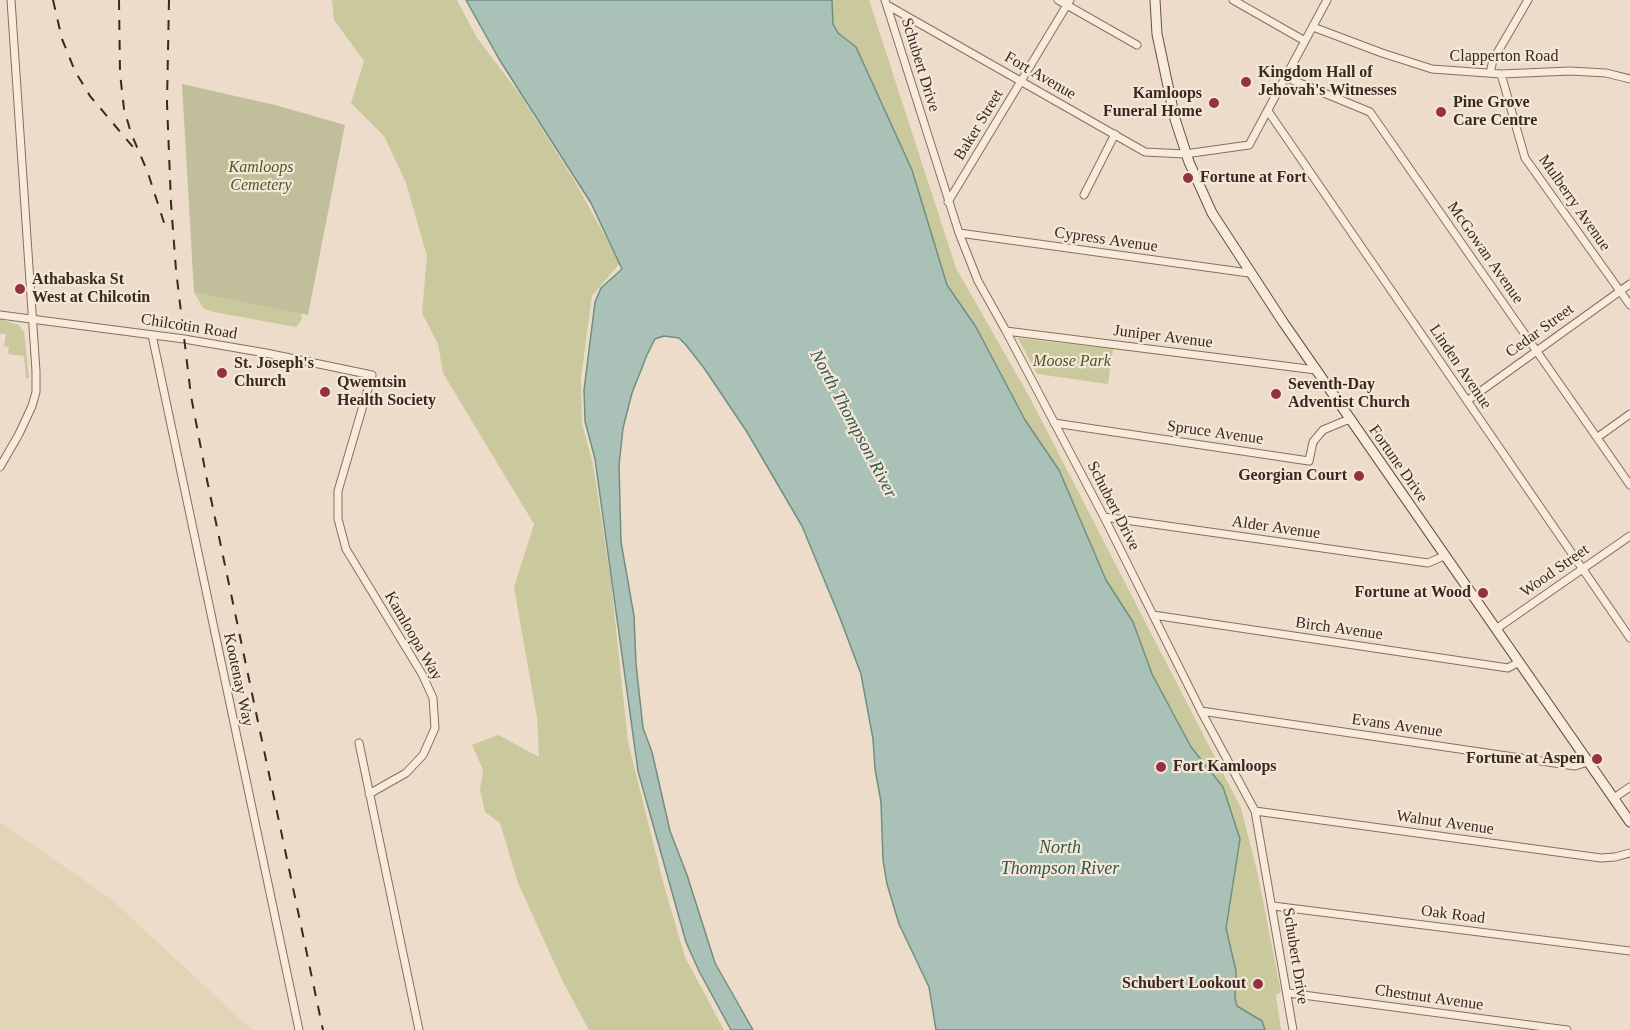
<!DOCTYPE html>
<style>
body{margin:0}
canvas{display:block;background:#eddcc9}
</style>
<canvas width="1630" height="1030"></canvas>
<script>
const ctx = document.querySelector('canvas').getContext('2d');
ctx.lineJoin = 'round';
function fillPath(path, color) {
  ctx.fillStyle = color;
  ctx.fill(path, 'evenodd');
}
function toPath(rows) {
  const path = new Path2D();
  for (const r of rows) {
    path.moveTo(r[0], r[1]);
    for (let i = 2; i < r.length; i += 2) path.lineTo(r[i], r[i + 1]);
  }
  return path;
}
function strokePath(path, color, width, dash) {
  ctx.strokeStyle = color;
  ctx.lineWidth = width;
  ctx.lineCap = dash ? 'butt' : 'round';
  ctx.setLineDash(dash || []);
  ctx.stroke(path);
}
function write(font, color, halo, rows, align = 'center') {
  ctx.font = font + ' "Times New Roman",serif';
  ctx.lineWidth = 4.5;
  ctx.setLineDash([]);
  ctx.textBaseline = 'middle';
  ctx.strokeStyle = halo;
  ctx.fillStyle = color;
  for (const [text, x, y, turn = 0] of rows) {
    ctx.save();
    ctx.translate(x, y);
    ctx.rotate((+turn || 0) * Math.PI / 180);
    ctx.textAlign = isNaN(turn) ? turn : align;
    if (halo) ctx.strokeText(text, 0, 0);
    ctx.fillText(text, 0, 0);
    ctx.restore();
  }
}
const farmland = toPath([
 [0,822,111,899,252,1030,0,1030]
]);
const green = toPath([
 [332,0,457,0,477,38,519,93,574,180,620,263,592,296,581,378,582,424,593,464,611,582,628,742,663,882,685,957,724,1030,589,1030,562,980,518,883,500,823,485,812,480,790,483,770,472,745,498,735,539,757,537,718,514,587,534,524,443,373,438,344,422,313,427,256,406,183,384,136,351,103,364,61,334,20],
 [832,0,869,0,956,268,1030,398,1241,808,1257,871,1281,992,1276,995,1281,1030,1265,1030,1261,1021,1237,1006,1235,998,1236,971,1226,928,1240,839,1223,787,1191,747,1152,674,1133,622,1106,580,1059,470,1025,420,976,327,947,285,912,170,856,47,838,33,833,24],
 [204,277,300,310,302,319,296,327,214,312,203,308,194,292],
 [0,319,19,325,24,332,29,378,26,378,24,356,8,354,9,347,4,346,6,334,0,334],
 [1018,338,1113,349,1108,384,1037,374]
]);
const cemetery = toPath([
 [182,84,275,105,345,125,308,315,194,292]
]);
const water = toPath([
 [466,0,832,0,833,24,838,33,856,47,912,170,947,285,976,327,1025,420,1059,470,1106,580,1133,622,1152,674,1191,747,1223,787,1240,839,1226,928,1236,971,1235,998,1237,1006,1262,1021,1265,1030,936,1030,929,987,899,924,887,884,883,860,881,802,875,769,873,739,861,674,840,618,802,526,747,432,704,368,686,345,679,338,664,336,655,339,647,355,632,393,623,428,619,465,621,542,634,616,636,664,643,728,652,752,670,831,687,875,715,963,753,1030,731,1030,699,971,686,942,638,771,595,459,585,421,584,390,595,302,601,288,622,269,591,203,499,59,466,0]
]);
const street = toPath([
 [885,0,959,233,978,281,1006,331,1104,517,1201,711,1255,811,1293,1030],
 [1058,0,1137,45],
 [1233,0,1305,41],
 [887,5,1145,152,1185,154,1249,145,1327,0],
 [1313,27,1382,53,1432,69,1501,74,1570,71,1606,73,1630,79],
 [1490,73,1493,60,1528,0],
 [1501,74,1525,158,1630,305],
 [1285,77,1370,112,1630,485],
 [1268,111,1630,638],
 [1084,195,1115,134],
 [948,202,1070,0],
 [959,233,1249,273],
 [0,315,184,339,266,353,372,375,338,491,338,519,346,549,422,674,433,698,435,728,423,755,406,773,369,794],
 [1006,331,1316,370],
 [152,335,299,1030],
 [1467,401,1630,284],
 [1054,423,1309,461,1313,442,1323,430,1347,420,1351,421],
 [1598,437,1630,414],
 [0,467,19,434,32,406,36,392,36,371,11,0],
 [1104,517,1428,563,1444,556],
 [1153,615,1508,668,1519,662],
 [1496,629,1630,536],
 [1201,711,1575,766,1588,762],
 [359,743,419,1030],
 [1614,798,1630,787],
 [1255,811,1601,858,1615,857,1630,853],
 [1273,906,1630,951],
 [1288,993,1567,1030]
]);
const secondary = toPath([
 [1155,0,1157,34,1175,119,1189,162,1212,213,1283,322,1630,822]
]);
const rail = toPath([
 [53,0,62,39,75,71,90,96,133,147],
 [119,0,120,73,124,109,131,133,148,173,166,229],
 [169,0,167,103,171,203,176,270,191,396,207,480,323,1030]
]);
const markers = [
 [1246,82,6,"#943142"],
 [1214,103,6,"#943142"],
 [1441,112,6,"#943142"],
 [1188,178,6,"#943142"],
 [20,289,6,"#943142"],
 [222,373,6,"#943142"],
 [325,392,6,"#943142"],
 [1276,394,6,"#943142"],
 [1359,476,6,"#943142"],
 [1483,593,6,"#943142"],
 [1597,759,6,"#943142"],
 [1161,767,6,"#943142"],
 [1258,984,6,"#943142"]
];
const streetNames = [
 ["Clapperton Road",1504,57],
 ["Schubert Drive",920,65,73],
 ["Fort Avenue",1040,76,30],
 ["Baker Street",979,125,-59],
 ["Mulberry Avenue",1574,203,55],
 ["Cypress Avenue",1106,240,8],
 ["McGowan Avenue",1485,253,55],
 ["Chilcotin Road",189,327,9],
 ["Cedar Street",1540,331,-36],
 ["Juniper Avenue",1163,337,7],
 ["Linden Avenue",1460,367,56],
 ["Spruce Avenue",1215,433,8],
 ["Fortune Drive",1398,464,55],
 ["Schubert Drive",1113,506,63],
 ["Alder Avenue",1276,528,8],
 ["Wood Street",1555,571,-35],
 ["Birch Avenue",1339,629,8],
 ["Kamloopa Way",413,636,60],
 ["Kootenay Way",238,680,78],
 ["Evans Avenue",1397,726,8],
 ["Walnut Avenue",1445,823,8],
 ["Oak Road",1453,915,7],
 ["Schubert Drive",1295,956,81],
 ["Chestnut Avenue",1429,998,8]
];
const poiNames = [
 ["Kingdom Hall of",1258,73],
 ["Jehovah's Witnesses",1258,91],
 ["Kamloops",1202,94,"right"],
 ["Funeral Home",1202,112,"right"],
 ["Pine Grove",1453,103],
 ["Care Centre",1453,121],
 ["Fortune at Fort",1200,178],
 ["Athabaska St",32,280],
 ["West at Chilcotin",32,298],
 ["St. Joseph's",234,364],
 ["Church",234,382],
 ["Qwemtsin",337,383],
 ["Health Society",337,401],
 ["Seventh-Day",1288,385],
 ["Adventist Church",1288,403],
 ["Georgian Court",1347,476,"right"],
 ["Fortune at Wood",1471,593,"right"],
 ["Fortune at Aspen",1585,759,"right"],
 ["Fort Kamloops",1173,767],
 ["Schubert Lookout",1246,984,"right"]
];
const parkNames = [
 ["Kamloops",261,168],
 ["Cemetery",261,186],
 ["Moose Park",1072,362]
];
const waterNames = [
 ["North Thompson River",853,424,62],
 ["North",1060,848],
 ["Thompson River",1060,869]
];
fillPath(farmland, '#e2d4b6');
fillPath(green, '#cac89d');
fillPath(cemetery, '#c0be9b');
fillPath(water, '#a9c1b6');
strokePath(water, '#708f82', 1.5);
strokePath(street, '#886e5e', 9);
strokePath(secondary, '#6a4f41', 11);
strokePath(street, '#f7ebdc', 7);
strokePath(secondary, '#f7ebdc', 9);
strokePath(rail, '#392921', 2, [10, 10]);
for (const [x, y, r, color] of markers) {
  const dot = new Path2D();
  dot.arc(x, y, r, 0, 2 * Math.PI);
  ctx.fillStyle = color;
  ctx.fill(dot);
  strokePath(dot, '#f4e7d8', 2);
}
write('16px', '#392921', '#f4e7d8', streetNames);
write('bold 16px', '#392921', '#f4e7d8', poiNames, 'left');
write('italic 16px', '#515529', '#f4e7d8', parkNames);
write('italic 18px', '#31584f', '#f4e7d8', waterNames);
</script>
